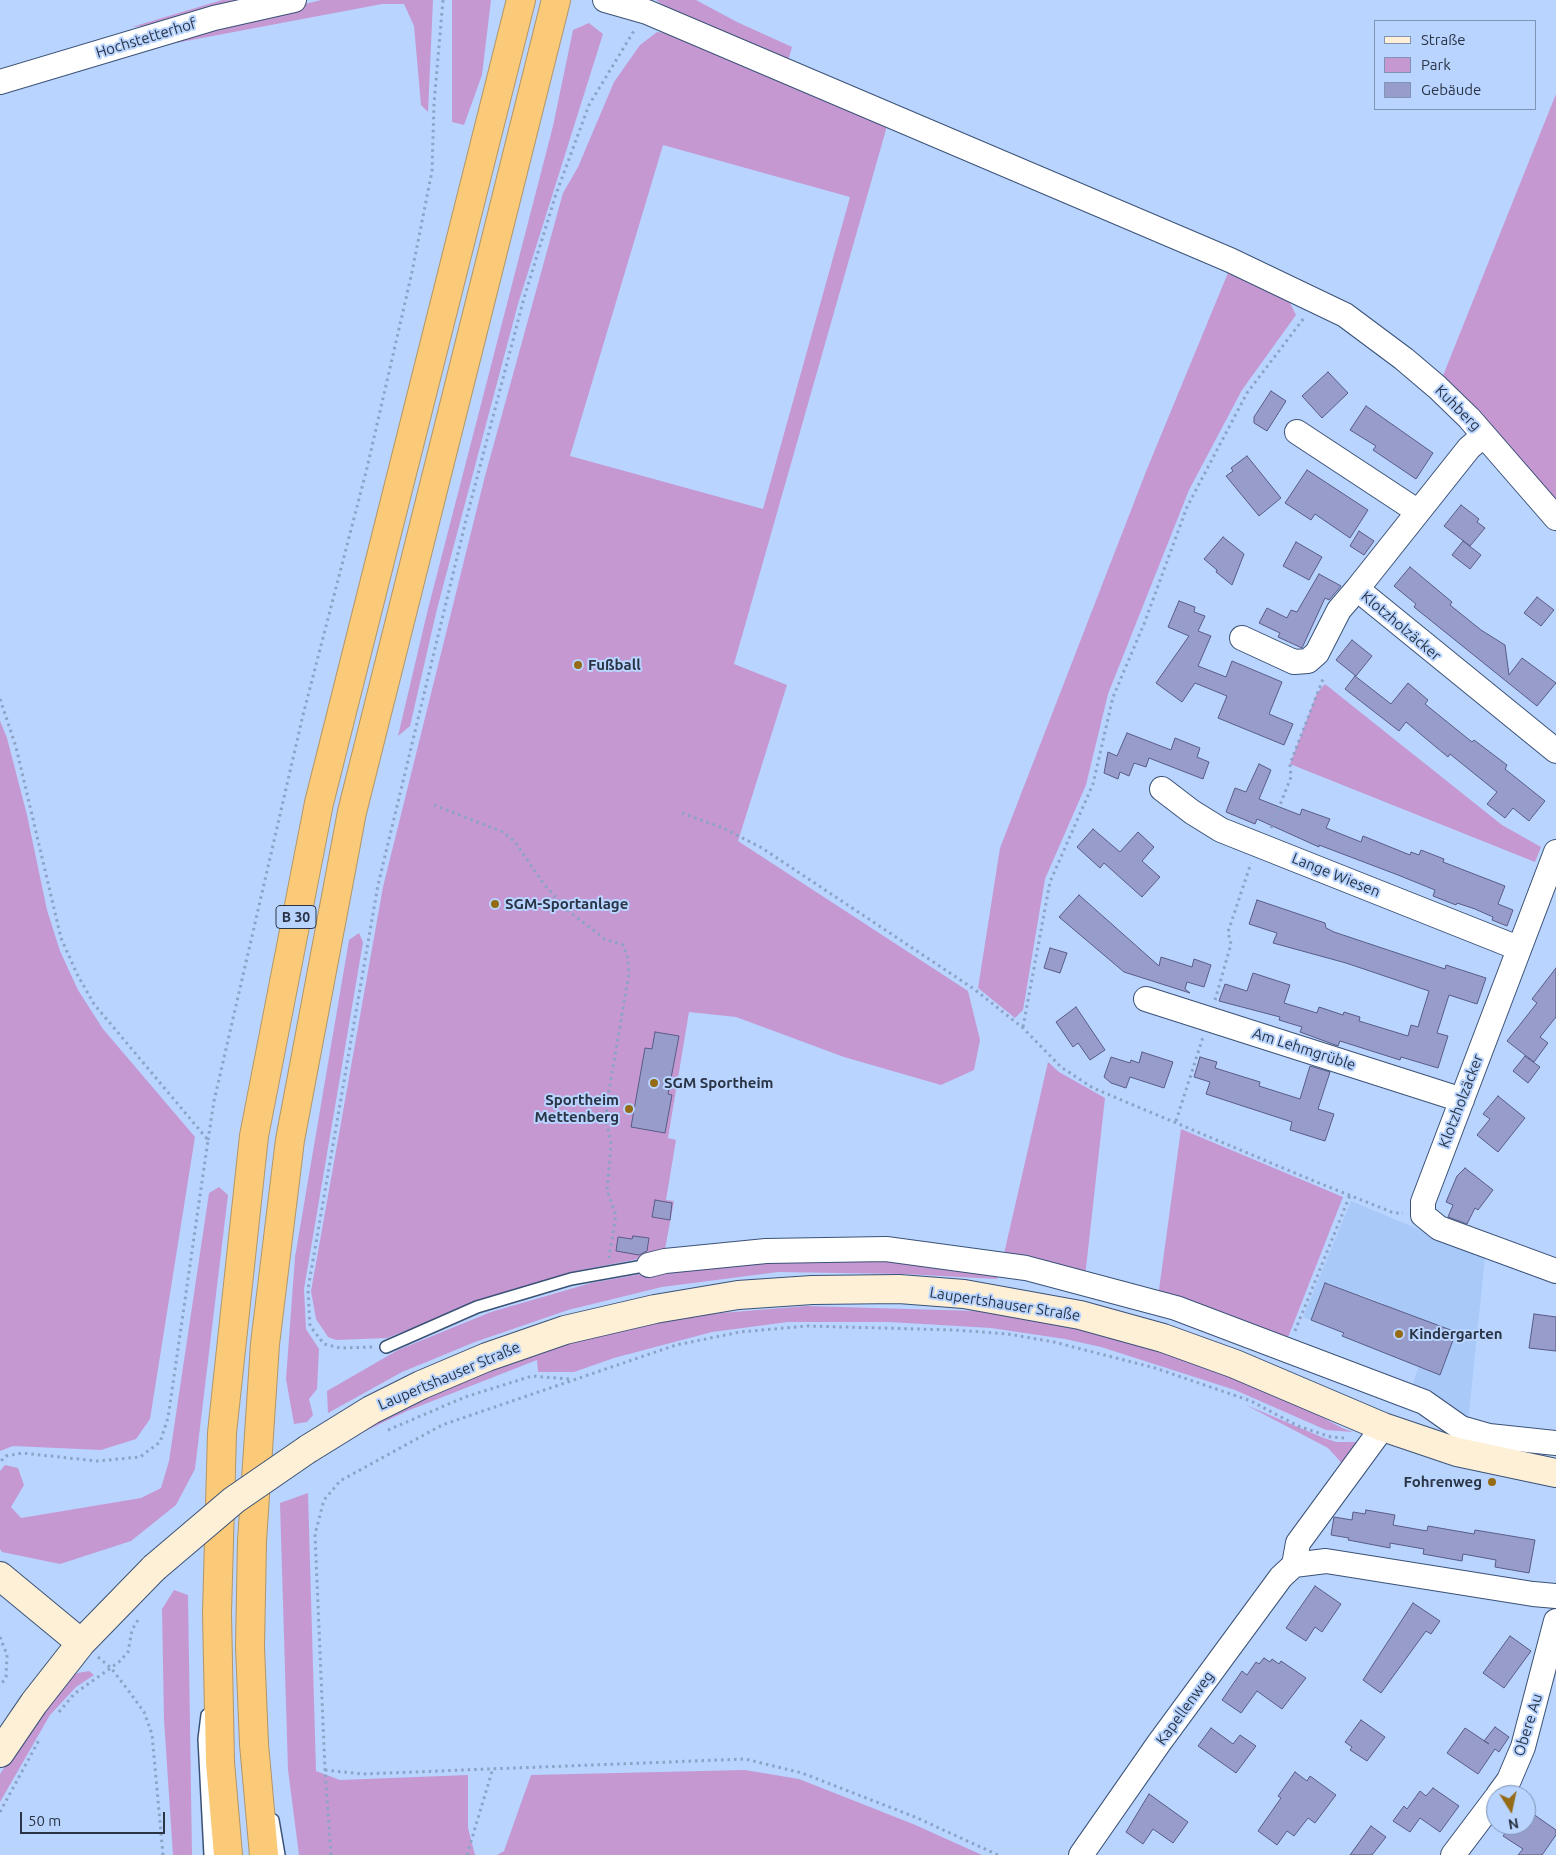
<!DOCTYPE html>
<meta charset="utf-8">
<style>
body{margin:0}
#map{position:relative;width:1556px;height:1855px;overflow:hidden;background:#b8d4ff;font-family:Ubuntu,sans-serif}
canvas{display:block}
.legend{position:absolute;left:1374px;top:20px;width:162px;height:90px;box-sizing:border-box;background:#b8d4ff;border:1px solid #7f94b5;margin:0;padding:6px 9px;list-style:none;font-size:15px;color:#2a3445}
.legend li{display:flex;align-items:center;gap:10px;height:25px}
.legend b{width:25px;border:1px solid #7f94b5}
.north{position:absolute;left:1486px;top:1785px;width:50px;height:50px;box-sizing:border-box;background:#b8d4ff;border:1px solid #7f94b5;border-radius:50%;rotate:170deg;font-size:14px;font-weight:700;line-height:20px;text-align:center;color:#2a3445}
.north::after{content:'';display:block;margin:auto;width:18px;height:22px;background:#956b16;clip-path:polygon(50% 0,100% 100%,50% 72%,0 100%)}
.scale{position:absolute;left:20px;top:1812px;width:145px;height:22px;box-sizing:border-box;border:2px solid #2a3445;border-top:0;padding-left:6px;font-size:15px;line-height:18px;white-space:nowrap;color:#2a3445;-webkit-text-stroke:4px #b8d4ff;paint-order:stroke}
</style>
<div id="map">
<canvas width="1556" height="1855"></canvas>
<ul class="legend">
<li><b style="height:6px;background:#feefd7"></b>Straße</li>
<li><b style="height:14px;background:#c698d2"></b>Park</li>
<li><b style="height:14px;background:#979cca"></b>Gebäude</li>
</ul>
<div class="north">N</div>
<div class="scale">50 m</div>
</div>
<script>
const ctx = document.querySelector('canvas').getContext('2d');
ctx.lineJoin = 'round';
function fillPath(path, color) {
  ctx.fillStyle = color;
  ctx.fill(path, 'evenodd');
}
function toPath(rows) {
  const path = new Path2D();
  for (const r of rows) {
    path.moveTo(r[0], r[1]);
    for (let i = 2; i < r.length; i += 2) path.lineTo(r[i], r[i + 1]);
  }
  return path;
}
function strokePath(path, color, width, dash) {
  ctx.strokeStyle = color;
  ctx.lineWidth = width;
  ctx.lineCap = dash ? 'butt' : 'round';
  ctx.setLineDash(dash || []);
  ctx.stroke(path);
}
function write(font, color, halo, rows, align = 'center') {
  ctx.font = font + ' Ubuntu,sans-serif';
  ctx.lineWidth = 4;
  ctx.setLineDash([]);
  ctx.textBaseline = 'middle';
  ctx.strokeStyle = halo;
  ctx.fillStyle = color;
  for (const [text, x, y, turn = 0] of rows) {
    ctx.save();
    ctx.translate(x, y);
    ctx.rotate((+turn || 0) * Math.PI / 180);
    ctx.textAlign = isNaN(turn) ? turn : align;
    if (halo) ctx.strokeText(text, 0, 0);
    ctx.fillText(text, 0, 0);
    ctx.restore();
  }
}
const built = toPath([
 [1351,1201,1485,1257,1468,1423,1411,1388,1419,1366,1440,1375,1456,1332,1432,1323,1417,1325,1420,1318,1396,1309,1394,1315,1381,1310,1383,1303,1359,1294,1350,1318,1352,1293,1326,1283,1311,1320,1303,1317]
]);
const green = toPath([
 [222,0,260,0,163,24,132,27],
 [321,0,433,0,428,112,421,105,414,26,404,4,382,4,165,45,160,41],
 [452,0,491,0,482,75,464,125,452,122],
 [656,0,696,0,737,22,792,47,788,61,671,11],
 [589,23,603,34,518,304,437,609,410,726,398,736,428,609,553,126,573,30],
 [657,32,680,35,887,126,734,664,787,685,738,841,968,991,980,1040,974,1070,941,1085,844,1057,736,1017,689,1012,668,1138,676,1140,666,1200,674,1201,664,1254,571,1272,480,1302,387,1338,336,1340,328,1337,316,1319,311,1291,383,887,485,476,563,193,578,167,614,82,640,45],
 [663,145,850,197,763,509,570,456],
 [1556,94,1556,504,1442,378],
 [1230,268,1285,293,1296,315,1242,390,1189,490,1108,694,1086,785,1045,879,1023,1010,1015,1018,978,988,1000,848,1147,469],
 [1325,684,1502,825,1541,847,1535,862,1290,764,1317,693],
 [0,721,7,738,27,815,47,910,60,951,78,990,103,1029,195,1137,150,1419,136,1439,101,1450,13,1446,0,1451],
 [359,933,363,942,304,1289,306,1329,319,1349,317,1389,309,1399,313,1415,307,1422,294,1424,286,1379,295,1257,349,940],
 [1048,1062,1059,1072,1105,1098,1085,1277,1003,1258],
 [1181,1129,1343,1197,1289,1335,1284,1342,1158,1297],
 [219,1187,228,1195,195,1469,176,1505,131,1541,60,1564,2,1552,0,1549,0,1471,5,1465,18,1468,24,1485,11,1507,21,1518,141,1498,161,1488,169,1461,209,1193],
 [888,1256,1001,1268,997,1279,904,1274,778,1272,662,1287,568,1310,475,1342,402,1372,328,1413,327,1391,398,1350,491,1312,591,1283,680,1267],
 [807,1306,977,1311,1050,1319,1180,1355,1304,1407,1342,1428,1353,1432,1326,1430,1235,1390,1101,1347,1065,1339,991,1328,889,1322,788,1322,712,1332,614,1358,574,1372,538,1372,537,1360,407,1411,323,1451,444,1385,504,1363,595,1335,672,1317],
 [1246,1405,1324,1438,1336,1442,1360,1442,1346,1468,1328,1448],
 [308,1493,316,1771,340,1780,468,1775,468,1828,475,1855,299,1855,288,1770,280,1503],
 [174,1590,188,1595,192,1855,173,1855,164,1720,162,1609],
 [89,1671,94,1675,76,1687,50,1715,0,1802,0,1774,21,1742,67,1678,78,1673],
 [745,1770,799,1779,913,1824,982,1855,497,1855,504,1851,531,1775]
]);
const building = toPath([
 [1328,372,1348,393,1322,418,1302,396,1328,372],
 [1271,391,1286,401,1267,431,1254,423,1254,417,1271,391],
 [1366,406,1433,453,1416,479,1373,450,1376,446,1350,430,1366,406],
 [1247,456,1281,498,1259,516,1226,476,1233,471,1231,468,1247,456],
 [1307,470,1368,510,1350,538,1315,514,1311,520,1285,503,1307,470],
 [1461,505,1479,519,1477,522,1485,528,1470,546,1444,526,1461,505],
 [1359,531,1374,541,1364,555,1350,546,1359,531],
 [1223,537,1244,554,1232,585,1216,572,1217,570,1204,559,1223,537],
 [1463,541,1481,555,1470,569,1452,555,1463,541],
 [1296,542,1322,557,1309,580,1283,566,1296,542],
 [1410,567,1452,602,1450,605,1481,630,1505,645,1509,675,1522,658,1556,683,1537,706,1414,607,1416,604,1394,586,1410,567],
 [1319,574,1341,586,1329,600,1325,598,1302,648,1278,637,1280,633,1259,623,1267,608,1287,618,1291,610,1297,612,1319,574],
 [1537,597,1554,610,1541,626,1524,613,1537,597],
 [1179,601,1195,607,1194,612,1205,616,1198,631,1211,636,1198,666,1226,677,1232,661,1282,682,1269,714,1293,724,1284,745,1218,718,1227,696,1195,683,1182,702,1156,683,1189,636,1168,627,1179,601],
 [1352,640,1372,656,1356,676,1336,660,1352,640],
 [1355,676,1391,704,1408,683,1428,700,1425,704,1472,742,1474,740,1507,765,1505,769,1545,801,1529,821,1513,808,1505,818,1487,804,1497,792,1450,754,1448,757,1406,722,1399,731,1345,689,1355,676],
 [1127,733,1171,750,1175,738,1200,748,1197,757,1209,762,1203,779,1149,758,1146,767,1134,763,1129,776,1120,772,1118,779,1104,773,1108,752,1117,756,1127,733],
 [1259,764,1271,770,1259,799,1300,815,1302,809,1330,819,1326,828,1361,842,1363,836,1410,855,1411,852,1419,855,1421,850,1444,859,1443,862,1505,886,1498,904,1513,910,1507,926,1492,920,1493,917,1475,909,1457,903,1456,905,1433,896,1435,890,1398,875,1319,845,1319,847,1257,819,1255,824,1226,812,1235,788,1246,792,1259,764],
 [1093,829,1120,852,1138,832,1154,847,1142,861,1160,877,1142,897,1104,863,1100,868,1077,847,1093,829],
 [1079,895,1159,966,1161,957,1192,967,1194,959,1211,965,1204,987,1187,982,1185,989,1190,993,1124,972,1059,917,1079,895],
 [1257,900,1325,923,1326,928,1334,932,1445,969,1446,965,1486,978,1477,1004,1449,995,1437,1033,1448,1036,1438,1068,1401,1057,1400,1060,1340,1041,1338,1046,1300,1032,1302,1027,1279,1020,1280,1017,1219,1001,1225,984,1247,991,1253,973,1290,985,1284,1003,1317,1013,1319,1007,1343,1015,1344,1012,1360,1017,1359,1021,1408,1036,1411,1025,1418,1027,1429,991,1346,963,1273,943,1277,933,1249,924,1257,900],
 [1050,948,1067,953,1060,973,1044,968,1050,948],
 [1556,968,1556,1017,1540,1037,1548,1043,1534,1062,1507,1041,1537,1003,1532,999,1556,968],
 [1076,1007,1105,1050,1090,1060,1078,1043,1073,1047,1056,1022,1076,1007],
 [655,1032,679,1036,668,1094,672,1095,665,1133,631,1127,645,1048,652,1049,655,1032],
 [1142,1052,1173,1062,1164,1088,1130,1077,1126,1088,1111,1083,1104,1077,1111,1057,1130,1063,1131,1060,1139,1063,1142,1052],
 [1525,1056,1540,1067,1528,1083,1513,1071,1525,1056],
 [1200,1057,1217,1062,1215,1068,1260,1082,1259,1086,1300,1099,1310,1066,1330,1072,1318,1109,1334,1114,1325,1141,1290,1130,1292,1122,1206,1094,1210,1082,1194,1077,1200,1057],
 [1498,1096,1525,1118,1498,1152,1477,1135,1490,1119,1483,1114,1498,1096],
 [1465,1168,1493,1190,1478,1210,1475,1208,1467,1224,1448,1217,1453,1205,1446,1202,1457,1176,1465,1168],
 [655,1200,672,1203,670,1220,652,1217,655,1200],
 [633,1236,649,1238,647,1251,639,1255,616,1251,618,1237,632,1239,633,1236],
 [1325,1283,1456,1332,1440,1375,1342,1336,1344,1333,1311,1320,1325,1283],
 [1534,1314,1556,1317,1556,1351,1529,1348,1534,1314],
 [1366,1510,1395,1515,1393,1525,1427,1531,1428,1526,1474,1534,1475,1530,1535,1540,1529,1573,1495,1567,1496,1560,1463,1554,1462,1561,1423,1554,1424,1549,1390,1543,1390,1548,1348,1540,1349,1538,1331,1535,1334,1517,1352,1520,1353,1512,1365,1514,1366,1510],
 [1315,1586,1341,1604,1322,1632,1315,1627,1306,1641,1286,1628,1315,1586],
 [1413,1603,1440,1621,1431,1634,1426,1631,1381,1693,1363,1680,1413,1603],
 [1510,1636,1531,1651,1504,1688,1483,1673,1510,1636],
 [1264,1658,1270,1662,1272,1659,1279,1664,1281,1661,1306,1678,1282,1709,1257,1691,1241,1713,1222,1700,1242,1671,1247,1675,1256,1662,1259,1664,1264,1658],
 [1361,1720,1385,1737,1367,1761,1350,1750,1352,1747,1345,1742,1361,1720],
 [1495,1727,1509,1737,1499,1752,1495,1749,1478,1774,1447,1753,1465,1728,1489,1744,1484,1741,1495,1727],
 [1211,1728,1233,1744,1240,1735,1256,1746,1236,1773,1198,1746,1211,1728],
 [1295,1772,1307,1781,1310,1776,1336,1795,1315,1823,1308,1818,1294,1836,1287,1831,1277,1845,1258,1831,1281,1798,1278,1796,1295,1772],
 [1433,1788,1459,1806,1440,1832,1420,1818,1410,1832,1393,1821,1404,1806,1407,1809,1420,1791,1426,1796,1433,1788],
 [1149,1794,1188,1822,1173,1843,1153,1829,1143,1844,1126,1832,1149,1794],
 [1526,1809,1556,1830,1556,1835,1542,1855,1518,1855,1523,1849,1503,1836,1511,1825,1526,1825,1526,1809],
 [1371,1826,1386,1837,1372,1855,1350,1855,1371,1826]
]);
const path = toPath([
 [0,699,16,747,61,938,77,974,94,1004,208,1140,168,1418,160,1442,140,1457,97,1461,22,1453,6,1456,0,1462],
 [434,805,503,832,515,842,543,883,566,909,605,939,623,945,628,958,629,973,607,1103,606,1119,611,1144,607,1190,616,1215,609,1258],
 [682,813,723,828,762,848,974,989,1023,1028,1061,1067,1093,1088,1314,1181,1394,1213,1403,1213],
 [1271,828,1291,777,1290,764,1323,679,1321,677],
 [1215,1000,1231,944,1228,932,1251,863],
 [1023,1027,1050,882,1093,784,1113,697,1144,624,1187,507,1247,393,1304,318],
 [1176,1121,1203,1037],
 [208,1140,214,1101,303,715,367,468,412,272,432,171,434,104,443,0],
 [1295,1331,1350,1195],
 [372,1347,340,1348,324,1344,310,1326,308,1289,378,885,466,520,524,298,556,194,589,105,635,29],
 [388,1430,465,1397,532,1376,569,1379],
 [0,1637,7,1655,6,1677,0,1686],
 [98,1657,111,1668,128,1690,144,1712,152,1734,163,1855],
 [59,1712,74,1694,119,1662,128,1652,132,1630,138,1620],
 [325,1770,362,1774,745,1759,802,1773,915,1817,998,1855],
 [0,1812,39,1740],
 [331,1855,325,1770,315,1534,324,1500,340,1481,442,1425,676,1345,740,1332,807,1326,954,1330,1008,1334,1054,1342,1155,1368,1251,1401,1298,1426,1331,1437,1346,1438],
 [467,1855,493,1768]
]);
const lane = toPath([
 [386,1347,477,1307,571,1279,649,1265],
 [207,1715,204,1739,210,1855],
 [273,1820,279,1855]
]);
const street = toPath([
 [605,0,647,12,1230,260,1345,315,1404,359,1437,387,1469,418,1556,518],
 [0,82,214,18,294,0],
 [1297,432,1417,511],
 [1484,435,1469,448,1357,589,1556,751],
 [1242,638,1294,662,1308,661,1317,653,1339,610,1357,589],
 [1162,789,1192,812,1221,830,1518,948],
 [1556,852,1423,1202,1423,1215,1439,1228,1556,1271],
 [1146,999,1462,1100],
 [649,1265,665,1261,766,1251,886,1249,1026,1268,1176,1308,1424,1402,1461,1428,1489,1436,1556,1443],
 [1294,1565,1298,1543,1383,1427],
 [1498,1795,1509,1780,1523,1747,1556,1621],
 [1081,1855,1159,1743,1281,1577,1294,1565,1326,1561,1533,1594,1556,1596],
 [1453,1855,1496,1798]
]);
const secondary = toPath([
 [308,1449,371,1410,421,1385,487,1357,565,1330,655,1309,738,1295,812,1290,899,1289,964,1294,1080,1315,1163,1338,1235,1364,1383,1427,1457,1452,1556,1473],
 [0,1576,81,1643],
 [0,1753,34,1703,81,1643,154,1568]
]);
const highway = toPath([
 [228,1855,220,1762,217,1613,222,1433,254,1136,319,803,521,0],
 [264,1855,254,1744,250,1647,252,1541,265,1344,290,1140,352,812,556,0]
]);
const secondaryBridge = toPath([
 [154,1568,234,1500,308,1449]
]);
const markers = [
 [578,665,5,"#956b16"],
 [495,904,5,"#956b16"],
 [654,1083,5,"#956b16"],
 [629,1109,5,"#956b16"],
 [1399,1334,5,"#956b16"],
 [1492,1482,5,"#956b16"]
];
const shields = [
 [296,917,40]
];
const shieldNames = [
 ["B 30",296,917]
];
const streetNames = [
 ["Hochstetterhof",146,38,-17],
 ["Kuhberg",1458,408,45],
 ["Klotzholzäcker",1401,626,40],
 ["Lange Wiesen",1336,875,22],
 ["Am Lehmgrüble",1304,1049,18],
 ["Klotzholzäcker",1461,1101,-69],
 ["Laupertshauser Straße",1005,1304,9],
 ["Laupertshauser Straße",449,1376,-23],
 ["Kapellenweg",1185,1708,-54],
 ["Obere Au",1528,1725,-73]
];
const poiNames = [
 ["Fußball",588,665],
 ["SGM-Sportanlage",505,904],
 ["SGM Sportheim",664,1083],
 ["Sportheim",619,1100,"right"],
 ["Mettenberg",619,1117,"right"],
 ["Kindergarten",1409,1334],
 ["Fohrenweg",1482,1482,"right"]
];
fillPath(built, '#a9c9f9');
fillPath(green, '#c698d2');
fillPath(building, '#979cca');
strokePath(building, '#585c86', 1);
strokePath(lane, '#3b5276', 14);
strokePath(street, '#3b5276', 26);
strokePath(secondary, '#3b5276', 30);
strokePath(highway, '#b29667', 30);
strokePath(path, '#8ca3c6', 3, [2.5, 4]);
strokePath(lane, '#fff', 11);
strokePath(street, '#fff', 24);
strokePath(secondary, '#feefd7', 28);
strokePath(highway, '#fbca79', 28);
strokePath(secondaryBridge, '#3b5276', 30, []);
strokePath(secondaryBridge, '#feefd7', 28);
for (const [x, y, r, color] of markers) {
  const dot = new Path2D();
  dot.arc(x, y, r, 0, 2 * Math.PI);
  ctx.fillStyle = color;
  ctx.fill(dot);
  strokePath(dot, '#b8d4ff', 2);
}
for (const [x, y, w] of shields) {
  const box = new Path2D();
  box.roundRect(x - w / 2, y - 11.5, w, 23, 4);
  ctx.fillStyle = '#b8d4ff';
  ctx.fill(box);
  strokePath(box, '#2a3445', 1);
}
write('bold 14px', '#2a3445', null, shieldNames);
write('15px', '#2a3445', '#b8d4ff', streetNames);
write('bold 15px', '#2a3445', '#b8d4ff', poiNames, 'left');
</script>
